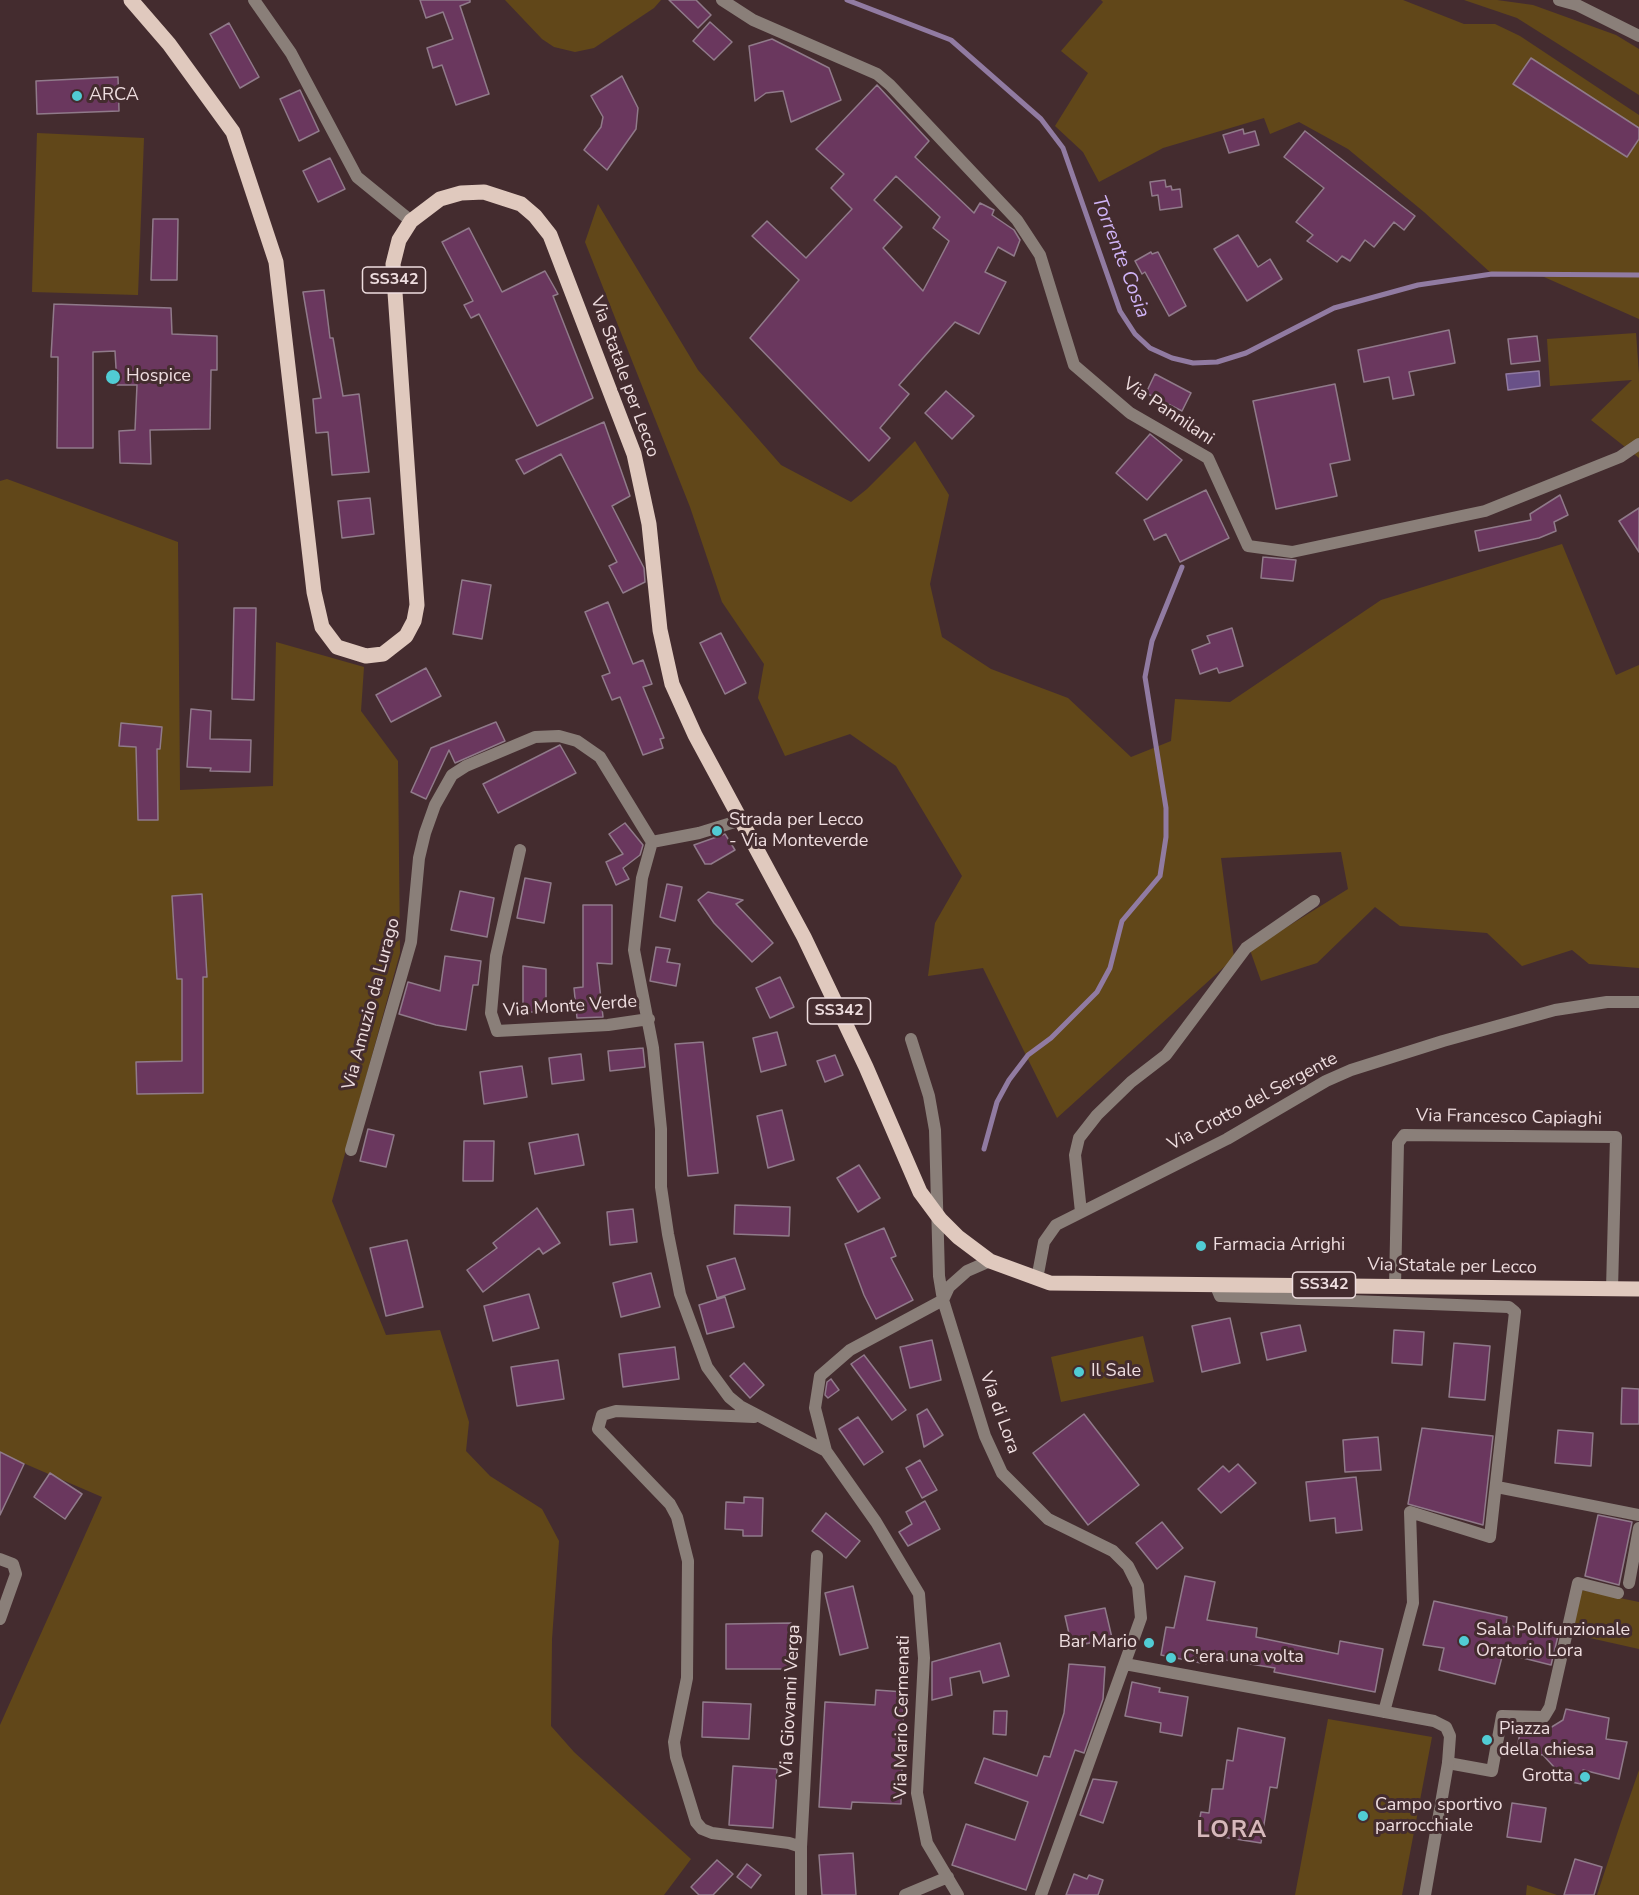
<!DOCTYPE html>
<style>
body{margin:0}
canvas{display:block;background:#442c2f}
</style>
<canvas width="1639" height="1895"></canvas>
<script>
const ctx = document.querySelector('canvas').getContext('2d');
ctx.lineJoin = 'round';
function fillPath(path, color) {
  ctx.fillStyle = color;
  ctx.fill(path, 'evenodd');
}
function toPath(rows) {
  const path = new Path2D();
  for (const r of rows) {
    path.moveTo(r[0], r[1]);
    for (let i = 2; i < r.length; i += 2) path.lineTo(r[i], r[i + 1]);
  }
  return path;
}
function strokePath(path, color, width, dash) {
  ctx.strokeStyle = color;
  ctx.lineWidth = width;
  ctx.lineCap = dash ? 'butt' : 'round';
  ctx.setLineDash(dash || []);
  ctx.stroke(path);
}
function write(font, color, halo, rows, align = 'center') {
  ctx.font = font + ' "Nunito Sans",sans-serif';
  ctx.lineWidth = 6;
  ctx.setLineDash([]);
  ctx.textBaseline = 'middle';
  ctx.strokeStyle = halo;
  ctx.fillStyle = color;
  for (const [text, x, y, turn = 0] of rows) {
    ctx.save();
    ctx.translate(x, y);
    ctx.rotate((+turn || 0) * Math.PI / 180);
    ctx.textAlign = isNaN(turn) ? turn : align;
    if (halo) ctx.strokeText(text, 0, 0);
    ctx.fillText(text, 0, 0);
    ctx.restore();
  }
}
const green = toPath([
 [505,0,661,0,654,8,594,48,575,52,554,47,542,39],
 [1101,0,1403,0,1464,24,1495,24,1520,36,1639,115,1639,319,1535,273,1492,274,1424,212,1348,149,1299,122,1270,134,1264,118,1163,148,1099,182,1083,152,1055,126,1088,73,1061,51,1103,2],
 [1464,0,1497,0,1533,5,1616,35,1639,49,1639,95,1517,18],
 [37,133,144,138,138,295,32,292],
 [598,204,698,370,781,465,851,502,867,489,915,441,949,495,930,584,942,637,991,669,1068,698,1131,757,1171,741,1175,699,1230,702,1381,600,1562,544,1616,675,1639,665,1639,968,1589,964,1572,950,1522,966,1487,933,1400,926,1375,907,1317,963,1261,981,1250,950,1348,889,1341,852,1221,858,1234,958,1057,1118,983,968,928,976,935,923,962,876,896,766,850,734,785,756,758,698,764,664,722,602,690,507,585,242],
 [1636,333,1639,374,1639,458,1591,420,1632,380,1550,386,1547,339],
 [7,479,178,542,180,790,273,786,276,642,364,667,361,711,398,761,400,953,332,1201,386,1335,440,1330,469,1422,466,1451,490,1476,542,1509,559,1541,552,1639,551,1726,574,1752,691,1859,664,1895,0,1895,0,1725,102,1497,0,1453,0,481],
 [1143,1336,1154,1382,1061,1402,1051,1357],
 [1581,1590,1639,1602,1639,1649,1572,1634],
 [1328,1719,1432,1737,1402,1895,1295,1895],
 [1639,1770,1639,1895,1597,1895,1621,1822],
 [1527,1885,1557,1895,1526,1895]
]);
const water = toPath([
 [1539,371,1540,386,1508,390,1506,374,1539,371]
]);
const stream = toPath([
 [847,0,951,40,1041,119,1063,148,1120,311,1135,334,1150,348,1172,358,1193,363,1217,362,1246,353,1334,308,1418,285,1492,274,1639,275],
 [984,1149,997,1102,1009,1080,1028,1055,1051,1038,1097,992,1110,968,1122,921,1160,876,1166,837,1166,808,1145,677,1152,641,1182,567]
]);
const building = toPath([
 [420,0,470,0,470,2,460,6,489,94,456,105,442,65,433,68,427,48,453,39,443,12,426,18,420,0],
 [669,0,696,0,711,15,698,28,669,0],
 [710,22,732,42,714,60,693,41,710,22],
 [229,23,259,77,240,88,210,34,229,23],
 [772,39,829,68,841,100,791,122,783,91,766,93,755,101,749,46,772,39],
 [1531,58,1639,128,1639,139,1627,157,1513,84,1531,58],
 [622,76,638,108,636,129,607,170,584,150,601,127,603,117,591,96,622,76],
 [118,77,119,111,37,114,36,81,118,77],
 [877,85,929,141,915,157,974,213,980,203,994,210,992,215,1014,230,1020,240,1014,256,998,247,985,272,1006,282,979,334,955,322,899,385,909,394,880,428,890,438,869,461,750,338,799,280,752,236,767,221,806,258,852,209,831,188,844,174,816,149,877,85],
 [896,176,940,217,933,228,949,241,923,291,883,248,902,227,874,200,896,176],
 [300,90,319,131,299,141,280,99,300,90],
 [1243,129,1244,134,1255,131,1259,145,1229,153,1223,135,1243,129],
 [1305,131,1415,216,1404,230,1394,222,1374,247,1365,240,1350,261,1342,256,1337,262,1307,241,1313,235,1296,222,1324,188,1284,157,1305,131],
 [330,158,345,189,318,202,303,171,330,158],
 [1165,180,1166,187,1171,186,1172,190,1180,189,1182,207,1160,210,1158,195,1152,196,1150,182,1165,180],
 [153,219,178,219,177,280,151,280,153,219],
 [469,228,502,292,545,271,558,294,553,296,593,398,537,426,479,314,471,318,464,305,473,301,442,242,469,228],
 [1238,235,1258,267,1270,259,1282,279,1247,301,1214,249,1238,235],
 [1151,252,1152,254,1158,252,1186,306,1169,316,1145,272,1142,274,1135,261,1151,252],
 [324,290,330,338,333,338,343,396,359,394,369,472,332,475,328,432,316,433,313,399,321,398,303,292,324,290],
 [54,304,171,308,172,334,217,336,217,370,211,370,210,429,150,430,151,464,120,463,119,431,135,430,137,385,117,385,115,351,93,352,93,448,57,448,58,357,51,357,54,304],
 [1449,330,1455,363,1409,372,1414,395,1393,399,1389,377,1364,382,1358,350,1449,330],
 [1537,336,1540,361,1511,364,1508,339,1537,336],
 [1155,374,1191,393,1182,411,1146,393,1155,374],
 [1335,384,1350,460,1330,464,1337,496,1276,509,1253,401,1335,384],
 [946,391,974,416,952,439,925,413,946,391],
 [604,422,630,496,612,506,644,568,645,582,623,593,609,566,617,562,561,454,524,474,516,460,604,422],
 [1150,434,1182,460,1147,500,1116,473,1150,434],
 [1206,490,1229,538,1180,562,1166,534,1154,540,1144,520,1206,490],
 [1560,495,1568,515,1554,522,1556,531,1539,538,1479,551,1475,531,1531,520,1530,514,1560,495],
 [370,498,374,534,342,538,338,501,370,498],
 [1639,508,1639,552,1619,521,1639,508],
 [1263,557,1296,560,1293,581,1261,578,1263,557],
 [462,580,491,585,482,639,453,634,462,580],
 [608,602,633,664,643,660,652,684,643,687,664,738,660,739,663,748,643,755,620,697,612,700,602,676,610,673,585,612,608,602],
 [234,608,256,608,254,700,232,699,234,608],
 [1232,628,1243,666,1219,673,1217,668,1200,674,1192,650,1210,643,1207,636,1232,628],
 [721,633,746,683,725,694,700,643,721,633],
 [426,668,441,696,391,722,376,695,426,668],
 [191,709,211,711,210,739,251,740,250,772,210,771,211,768,187,767,191,709],
 [496,722,505,741,455,763,449,750,426,799,411,792,431,748,496,722],
 [121,723,162,727,160,749,157,749,158,820,138,820,136,747,119,746,121,723],
 [560,745,576,773,498,813,483,784,560,745],
 [625,823,643,845,640,855,623,868,629,879,616,885,606,862,623,854,609,834,625,823],
 [725,834,735,850,711,864,705,864,694,845,725,834],
 [525,878,551,883,544,923,517,918,525,878],
 [667,884,682,887,675,921,660,917,667,884],
 [460,891,494,898,487,937,451,930,460,891],
 [708,892,743,900,736,904,773,943,752,962,714,923,698,900,708,892],
 [202,894,207,977,203,977,203,1093,137,1094,136,1062,182,1061,182,979,177,979,172,896,202,894],
 [583,905,612,905,612,964,597,963,603,1017,577,1018,574,988,583,987,583,905],
 [656,947,670,949,667,962,680,964,676,986,650,981,656,947],
 [445,956,481,961,478,985,473,985,466,1030,436,1025,399,1014,408,982,440,991,445,956],
 [523,966,546,969,546,1012,523,1012,523,966],
 [780,977,794,1007,770,1018,756,988,780,977],
 [777,1032,786,1065,761,1072,753,1038,777,1032],
 [703,1042,718,1173,688,1176,675,1044,703,1042],
 [643,1048,645,1067,610,1071,608,1051,643,1048],
 [581,1054,584,1080,552,1084,549,1058,581,1054],
 [835,1055,843,1075,825,1082,817,1061,835,1055],
 [522,1066,527,1097,484,1104,480,1072,522,1066],
 [782,1110,794,1160,768,1168,757,1116,782,1110],
 [368,1129,394,1135,386,1167,360,1161,368,1129],
 [578,1134,584,1165,535,1174,529,1143,578,1134],
 [464,1141,494,1141,493,1181,463,1181,464,1141],
 [859,1165,880,1198,858,1212,837,1178,859,1165],
 [735,1205,790,1207,789,1236,734,1234,735,1205],
 [537,1208,560,1243,543,1254,539,1248,483,1292,467,1270,497,1248,493,1243,537,1208],
 [633,1209,637,1242,610,1245,607,1212,633,1209],
 [884,1228,896,1256,891,1258,913,1300,876,1319,864,1295,845,1244,884,1228],
 [407,1240,423,1307,386,1316,370,1248,407,1240],
 [735,1258,745,1289,717,1298,707,1266,735,1258],
 [651,1273,660,1307,621,1317,613,1283,651,1273],
 [529,1294,539,1328,493,1341,484,1306,529,1294],
 [725,1297,734,1327,707,1334,699,1305,725,1297],
 [1230,1318,1240,1363,1202,1372,1192,1326,1230,1318],
 [1300,1325,1306,1351,1267,1360,1261,1333,1300,1325],
 [1394,1330,1424,1332,1422,1365,1392,1363,1394,1330],
 [932,1340,941,1380,910,1388,900,1347,932,1340],
 [1454,1343,1490,1346,1485,1400,1449,1397,1454,1343],
 [675,1347,679,1379,623,1387,619,1354,675,1347],
 [864,1355,906,1410,892,1420,851,1364,864,1355],
 [558,1360,564,1399,517,1406,511,1367,558,1360],
 [744,1363,764,1385,750,1398,730,1376,744,1363],
 [831,1379,839,1390,828,1398,825,1395,827,1382,831,1379],
 [1622,1388,1639,1389,1639,1424,1621,1424,1622,1388],
 [927,1409,943,1435,924,1447,917,1415,927,1409],
 [1084,1414,1139,1485,1088,1525,1033,1453,1084,1414],
 [858,1417,883,1452,864,1465,839,1429,858,1417],
 [1422,1428,1493,1436,1483,1525,1408,1504,1422,1428],
 [1558,1430,1593,1433,1591,1466,1555,1463,1558,1430],
 [1378,1437,1381,1470,1345,1472,1343,1440,1378,1437],
 [0,1452,24,1464,0,1515,0,1452],
 [920,1460,937,1490,922,1498,906,1468,920,1460],
 [1238,1464,1256,1483,1221,1513,1198,1489,1223,1466,1229,1472,1238,1464],
 [50,1473,82,1494,65,1519,34,1497,50,1473],
 [1356,1477,1362,1530,1336,1533,1335,1518,1310,1521,1306,1482,1356,1477],
 [744,1497,763,1498,762,1536,743,1536,743,1530,725,1529,726,1502,744,1503,744,1497],
 [925,1501,940,1529,908,1546,899,1532,912,1524,906,1512,925,1501],
 [826,1513,860,1541,846,1558,812,1531,826,1513],
 [1598,1515,1632,1522,1619,1585,1585,1576,1598,1515],
 [1162,1522,1183,1548,1157,1569,1136,1543,1162,1522],
 [1185,1576,1215,1582,1207,1620,1257,1628,1256,1637,1338,1654,1340,1641,1383,1649,1375,1692,1274,1672,1275,1668,1207,1657,1206,1664,1161,1655,1166,1627,1174,1628,1185,1576],
 [853,1586,868,1648,840,1655,825,1593,853,1586],
 [1434,1601,1507,1617,1506,1625,1558,1636,1551,1665,1503,1653,1495,1684,1439,1670,1444,1648,1423,1645,1434,1601],
 [1105,1608,1112,1638,1072,1647,1065,1616,1105,1608],
 [791,1623,791,1669,726,1669,726,1624,791,1623],
 [1000,1643,1009,1676,983,1683,980,1671,950,1678,952,1695,932,1700,932,1662,1000,1643],
 [1069,1664,1105,1667,1103,1699,1084,1753,1075,1750,1026,1890,952,1865,966,1824,1015,1840,1028,1802,975,1783,984,1758,1037,1776,1044,1756,1050,1757,1064,1713,1069,1664],
 [1132,1682,1160,1688,1159,1692,1188,1697,1182,1736,1160,1732,1161,1723,1125,1716,1132,1682],
 [876,1690,904,1692,901,1804,852,1802,851,1809,819,1807,825,1702,875,1705,876,1690],
 [703,1702,751,1704,749,1739,702,1737,703,1702],
 [1566,1709,1609,1718,1606,1739,1627,1742,1619,1779,1583,1770,1581,1784,1553,1778,1554,1767,1543,1755,1516,1751,1522,1725,1550,1728,1563,1720,1566,1709],
 [994,1711,1007,1711,1006,1735,993,1734,994,1711],
 [1238,1728,1285,1738,1277,1788,1270,1787,1261,1843,1197,1833,1201,1812,1209,1813,1212,1789,1223,1789,1227,1760,1233,1761,1238,1728],
 [733,1766,777,1769,773,1828,729,1825,733,1766],
 [1093,1779,1117,1782,1103,1823,1080,1815,1093,1779],
 [1512,1803,1546,1808,1541,1842,1507,1837,1512,1803],
 [853,1853,856,1895,822,1895,819,1855,853,1853],
 [1575,1859,1602,1867,1594,1895,1564,1895,1575,1859],
 [717,1860,733,1874,713,1895,699,1895,691,1887,717,1860],
 [747,1864,761,1875,751,1888,737,1877,747,1864],
 [1074,1874,1087,1879,1089,1875,1103,1880,1098,1895,1066,1895,1074,1874]
]);
const pedestrian = toPath([
 [1629,1583,1639,1528],
 [1448,1763,1492,1771,1502,1716,1544,1717,1550,1707,1578,1583,1618,1593]
]);
const minor = toPath([
 [254,0,291,53,357,177,411,221],
 [722,0,753,20,877,74,890,85,1017,220,1040,255,1074,365,1130,413,1208,458,1248,546,1292,552,1485,511,1620,457,1639,444],
 [741,820,699,833,652,842,642,878,634,950,653,1048,661,1129,661,1187,668,1234,680,1294,707,1367,729,1397,740,1406,826,1451,876,1522,919,1594,924,1658,917,1793,927,1843,958,1895],
 [520,850,496,956,491,1013,497,1031,608,1025,649,1019],
 [911,1039,929,1096,935,1130,939,1276,943,1300,985,1436,1002,1473,1048,1519,1113,1551,1128,1566,1138,1586,1141,1618,1041,1895],
 [351,1150,411,942,419,858,425,833,435,805,452,775,466,766,535,737,559,736,577,741,600,757,652,842],
 [1081,1212,1075,1155,1079,1138,1097,1115,1131,1082,1166,1055,1246,948,1314,901],
 [1037,1279,1044,1242,1056,1225,1227,1139,1326,1081,1351,1070,1443,1041,1555,1010,1607,1002,1639,1002],
 [1215,1284,1220,1296,1509,1307,1515,1312,1490,1537,1410,1512,1413,1603,1384,1712],
 [1395,1286,1398,1143,1404,1135,1616,1137,1612,1289],
 [754,1417,616,1411,602,1415,598,1429,670,1504,677,1517,688,1561,687,1678,674,1742,676,1757,696,1822,702,1829,712,1833,789,1843,801,1847],
 [826,1451,815,1408,820,1376,850,1350,943,1300,949,1287,967,1271,990,1261],
 [1497,1487,1639,1515],
 [0,1559,13,1564,16,1574,0,1619],
 [1125,1664,1434,1721,1446,1727,1450,1736,1448,1763,1425,1895],
 [801,1895,801,1847,817,1556],
 [905,1895,948,1877]
]);
const tertiary = toPath([
 [1559,0,1577,5,1639,36]
]);
const primary = toPath([
 [131,0,169,44,233,132,276,262,314,592,322,627,337,647,366,656,383,654,406,636,414,621,417,605,393,264,399,240,411,221,440,199,461,193,484,192,521,204,535,216,550,235,634,454,649,524,660,630,672,684,695,735,804,937,866,1067,920,1192,940,1219,958,1237,990,1261,1050,1283,1639,1289]
]);
const markers = [
 [77,96,6,"#51ccd4"],
 [113,377,8,"#51ccd4"],
 [717,831,6,"#51ccd4"],
 [1201,1246,6,"#51ccd4"],
 [1079,1372,6,"#51ccd4"],
 [1464,1641,6,"#51ccd4"],
 [1149,1643,6,"#51ccd4"],
 [1171,1658,6,"#51ccd4"],
 [1487,1740,6,"#51ccd4"],
 [1585,1777,6,"#51ccd4"],
 [1363,1816,6,"#51ccd4"]
];
const shields = [
 [394,280,63],
 [839,1011,63],
 [1324,1285,63]
];
const shieldNames = [
 ["SS342",394,280],
 ["SS342",839,1011],
 ["SS342",1324,1285]
];
const poiNames = [
 ["ARCA",89,96],
 ["Hospice",126,377],
 ["Strada per Lecco",729,821],
 ["- Via Monteverde",729,842],
 ["Farmacia Arrighi",1213,1246],
 ["Il Sale",1091,1372],
 ["Sala Polifunzionale",1476,1631],
 ["Oratorio Lora",1476,1652],
 ["Bar Mario",1137,1643,"right"],
 ["C'era una volta",1183,1658],
 ["Piazza",1499,1730],
 ["della chiesa",1499,1751],
 ["Grotta",1573,1777,"right"],
 ["Campo sportivo",1375,1806],
 ["parrocchiale",1375,1827]
];
const streetNames = [
 ["Via Statale per Lecco",624,377,70],
 ["Via Pannilani",1168,412,34],
 ["Via Amuzio da Lurago",372,1004,-75],
 ["Via Monte Verde",570,1007,-4],
 ["Via Crotto del Sergente",1253,1102,-28],
 ["Via Francesco Capiaghi",1509,1118,1],
 ["Via Statale per Lecco",1452,1267,1],
 ["Via di Lora",999,1413,70],
 ["Via Giovanni Verga",791,1701,-87],
 ["Via Mario Cermenati",903,1717,-89]
];
const waterNames = [
 ["Torrente Cosia",1120,257,69]
];
const districtNames = [
 ["LORA",1232,1831]
];
fillPath(green, '#614719');
fillPath(water, '#695188');
strokePath(water, '#917ba2', 1.5);
strokePath(stream, '#917ba2', 5);
fillPath(building, '#6a375e');
strokePath(building, '#907a8a', 1.5);
strokePath(pedestrian, '#8a7f79', 12);
strokePath(minor, '#8a7f79', 12);
strokePath(tertiary, '#8a7f79', 12);
strokePath(primary, '#e0c9be', 15);
for (const [x, y, r, color] of markers) {
  const dot = new Path2D();
  dot.arc(x, y, r, 0, 2 * Math.PI);
  ctx.fillStyle = color;
  ctx.fill(dot);
  strokePath(dot, '#442c2f', 2);
}
for (const [x, y, w] of shields) {
  const box = new Path2D();
  box.roundRect(x - w / 2, y - 13, w, 26, 4.5);
  ctx.fillStyle = '#442c2f';
  ctx.fill(box);
  strokePath(box, '#eedddf', 1.5);
}
write('bold 16px', '#eedddf', null, shieldNames);
write('18px', '#eedddf', '#442c2f', poiNames, 'left');
write('18px', '#eedddf', '#442c2f', streetNames);
write('italic 20px', '#d0b4f7', '#442c2f', waterNames);
ctx.letterSpacing = '1.5px';
write('bold 24px', '#d7b8bb', '#442c2f', districtNames);
ctx.letterSpacing = '0px';
</script>
